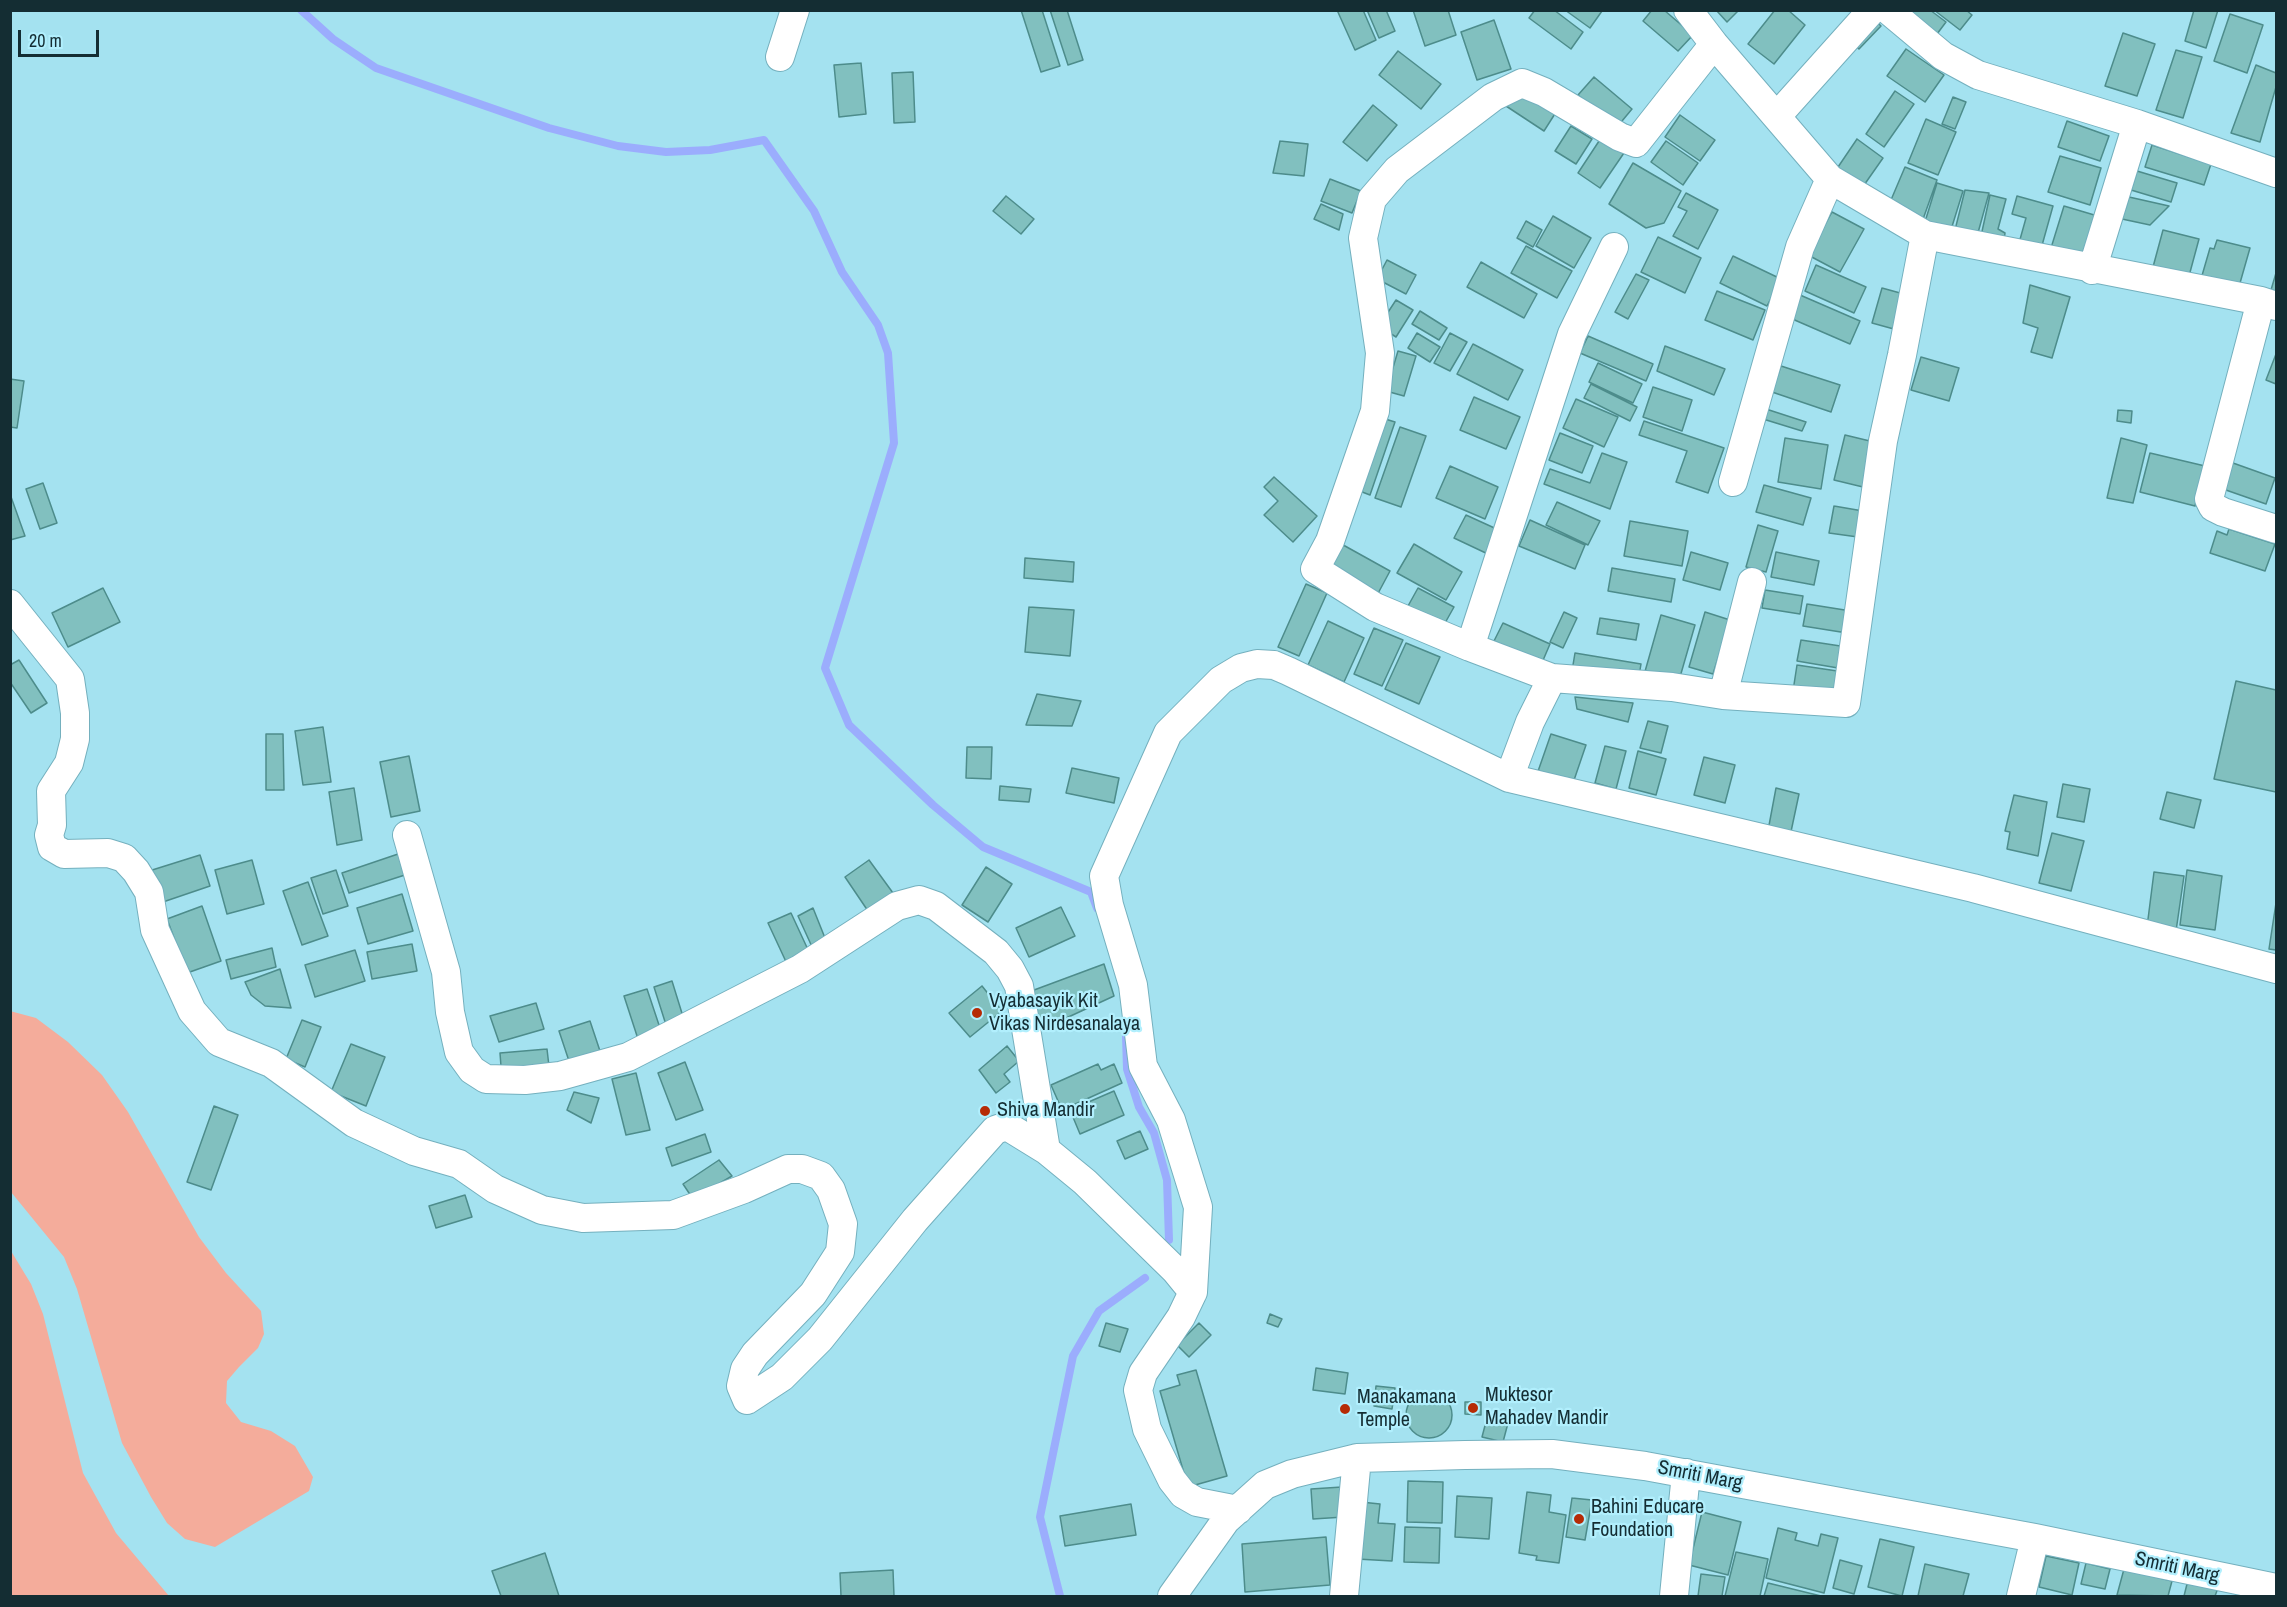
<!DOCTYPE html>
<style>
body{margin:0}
#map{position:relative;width:2287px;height:1607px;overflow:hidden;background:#a4e2f0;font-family:"Archivo Narrow",sans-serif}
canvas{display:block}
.frame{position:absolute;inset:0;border:12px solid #142d33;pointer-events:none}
.scale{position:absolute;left:18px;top:30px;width:81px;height:27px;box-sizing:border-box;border:3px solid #142d33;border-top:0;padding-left:8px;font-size:18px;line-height:21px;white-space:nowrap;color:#142d33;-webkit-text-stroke:4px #b1effd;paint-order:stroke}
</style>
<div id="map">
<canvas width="2287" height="1607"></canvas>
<div class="frame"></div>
<div class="scale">20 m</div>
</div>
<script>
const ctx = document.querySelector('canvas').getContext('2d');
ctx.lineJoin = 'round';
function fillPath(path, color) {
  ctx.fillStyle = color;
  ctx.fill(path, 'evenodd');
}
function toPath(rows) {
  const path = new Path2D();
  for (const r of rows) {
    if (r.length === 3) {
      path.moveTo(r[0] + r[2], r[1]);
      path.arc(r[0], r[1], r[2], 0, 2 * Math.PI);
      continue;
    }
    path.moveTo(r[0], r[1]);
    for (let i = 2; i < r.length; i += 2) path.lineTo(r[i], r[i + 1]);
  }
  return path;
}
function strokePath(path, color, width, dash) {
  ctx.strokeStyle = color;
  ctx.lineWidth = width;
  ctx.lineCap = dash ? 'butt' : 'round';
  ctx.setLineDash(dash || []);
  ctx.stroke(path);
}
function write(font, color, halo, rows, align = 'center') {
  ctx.font = font + ' "Archivo Narrow",sans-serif';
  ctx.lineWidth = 4.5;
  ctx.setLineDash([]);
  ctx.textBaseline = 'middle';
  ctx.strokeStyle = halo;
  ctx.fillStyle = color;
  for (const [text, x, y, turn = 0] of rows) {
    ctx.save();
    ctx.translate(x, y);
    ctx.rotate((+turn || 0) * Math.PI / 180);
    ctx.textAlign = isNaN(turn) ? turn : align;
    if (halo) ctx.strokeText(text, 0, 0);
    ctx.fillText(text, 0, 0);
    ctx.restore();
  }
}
const green = toPath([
 [10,1011,36,1018,68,1042,102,1075,128,1112,199,1237,226,1273,261,1311,264,1334,258,1348,239,1367,227,1381,226,1403,241,1422,271,1431,295,1446,313,1477,309,1491,215,1547,185,1539,167,1523,151,1497,122,1443,77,1289,64,1257,11,1192],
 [11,1251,31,1284,43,1314,83,1473,116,1533,169,1596,11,1596]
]);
const stream = toPath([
 [301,10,333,39,376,68,549,128,618,146,666,152,710,150,764,140,814,211,842,272,878,325,888,353,894,443,825,668,849,725,933,805,983,847,1091,892,1097,908],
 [1126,1036,1127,1069,1139,1107,1154,1133,1167,1180,1169,1240],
 [1060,1596,1040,1517,1073,1356,1099,1311,1145,1278]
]);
const building = toPath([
 [1021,10,1042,10,1060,66,1041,72,1021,10],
 [1050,10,1067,10,1083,60,1068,65,1050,10],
 [1337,10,1363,10,1376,40,1355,50,1337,10],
 [1367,10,1386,10,1395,31,1379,38,1367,10],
 [1413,10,1448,10,1456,35,1425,46,1413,10],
 [1535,10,1554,10,1583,32,1571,49,1529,18,1535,10],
 [1565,10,1602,10,1602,11,1590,28,1565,10],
 [1652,10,1664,10,1693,35,1678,51,1643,21,1652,10],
 [1716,10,1739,10,1727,22,1716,10],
 [1775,10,1788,10,1805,25,1774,64,1748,44,1775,10],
 [1902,10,1930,10,1946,22,1934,38,1902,10],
 [1934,10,1966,10,1972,15,1960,30,1934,10],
 [2194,10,2218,10,2206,48,2185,41,2194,10],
 [2230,14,2263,25,2247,73,2214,61,2230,14],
 [1871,16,1881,26,1859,49,1848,39,1871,16],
 [1494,20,1511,69,1477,80,1461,32,1494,20],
 [2123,33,2155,44,2137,96,2105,86,2123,33],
 [1906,49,1944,75,1925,102,1887,76,1906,49],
 [2176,50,2202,57,2183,118,2156,110,2176,50],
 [1398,51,1441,84,1421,109,1379,75,1398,51],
 [861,63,866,114,839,117,834,65,861,63],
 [2256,65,2276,73,2276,87,2260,142,2231,133,2256,65],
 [913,72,915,122,894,123,892,73,913,72],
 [1594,77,1632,109,1617,127,1578,95,1594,77],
 [1520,85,1558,109,1544,131,1506,106,1520,85],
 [1895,91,1914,104,1884,147,1866,134,1895,91],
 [1953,97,1966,102,1955,129,1942,124,1953,97],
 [1373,105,1397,125,1367,161,1343,142,1373,105],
 [1680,115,1715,140,1700,161,1665,137,1680,115],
 [1926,119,1956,132,1938,175,1908,163,1926,119],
 [2067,121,2109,136,2100,161,2058,147,2067,121],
 [1571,126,1592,139,1576,164,1555,151,1571,126],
 [1603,135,1626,150,1600,188,1578,173,1603,135],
 [1857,139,1883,158,1862,188,1836,170,1857,139],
 [1280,141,1308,144,1304,176,1273,173,1280,141],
 [1666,141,1698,163,1683,185,1651,162,1666,141],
 [2152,145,2211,164,2204,185,2145,167,2152,145],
 [2060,156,2101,168,2090,205,2048,192,2060,156],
 [1633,163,1681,191,1664,223,1646,228,1609,204,1633,163],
 [1905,167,1937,180,1922,222,1888,207,1905,167],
 [2137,171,2177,183,2171,202,2131,190,2137,171],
 [1330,179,1361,191,1352,213,1321,201,1330,179],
 [1937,183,1963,191,1950,233,1924,225,1937,183],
 [1965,190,1989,193,1976,240,1954,234,1965,190],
 [1686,193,1718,210,1698,249,1673,236,1687,211,1678,207,1686,193],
 [1990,195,2006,199,1998,229,2005,233,2004,241,1981,236,1990,195],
 [1006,196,1034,219,1021,234,993,211,1006,196],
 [2017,196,2053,206,2041,249,2019,243,2026,218,2012,214,2017,196],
 [2129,197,2169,206,2150,225,2122,219,2129,197],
 [1321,204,1343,214,1339,230,1314,219,1321,204],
 [2064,206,2101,217,2087,259,2051,248,2064,206],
 [1832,212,1864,229,1840,272,1808,255,1832,212],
 [1553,216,1591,238,1574,268,1536,246,1553,216],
 [1526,221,1542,230,1533,247,1517,238,1526,221],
 [2163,230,2199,239,2189,276,2153,267,2163,230],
 [1658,237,1701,258,1685,293,1641,272,1658,237],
 [2217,240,2250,248,2238,290,2201,279,2210,248,2214,249,2217,240],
 [1526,246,1572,271,1557,298,1511,273,1526,246],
 [1733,256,1781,279,1767,306,1720,283,1733,256],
 [1387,260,1416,275,1406,294,1377,279,1387,260],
 [1481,262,1537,294,1524,318,1467,287,1481,262],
 [1816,265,1866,287,1854,313,1805,291,1816,265],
 [2276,273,2276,291,2271,290,2276,273],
 [1636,274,1649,280,1628,319,1615,312,1636,274],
 [2030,285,2070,297,2052,358,2031,352,2038,328,2023,323,2030,285],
 [1882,288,1911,296,1901,331,1872,323,1882,288],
 [1717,291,1765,310,1753,340,1705,320,1717,291],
 [1800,295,1860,321,1850,344,1790,318,1800,295],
 [1396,300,1413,310,1396,337,1379,326,1396,300],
 [1420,311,1447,328,1439,340,1412,324,1420,311],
 [1417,333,1440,347,1430,362,1408,348,1417,333],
 [1450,333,1467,342,1450,371,1434,363,1450,333],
 [1588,336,1653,364,1646,381,1580,353,1588,336],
 [1473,344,1523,370,1508,400,1457,374,1473,344],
 [1665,346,1725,369,1714,395,1657,371,1665,346],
 [1398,351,1416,356,1404,396,1386,391,1398,351],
 [2276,354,2276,384,2266,380,2276,354],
 [1921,357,1959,368,1949,401,1911,390,1921,357],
 [1598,363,1642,384,1633,403,1589,382,1598,363],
 [1781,366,1840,385,1831,412,1772,392,1781,366],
 [10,379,24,381,17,428,10,427,10,379],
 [1591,384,1637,407,1630,421,1584,398,1591,384],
 [1653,387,1692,400,1682,431,1643,417,1653,387],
 [1474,397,1520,417,1506,449,1460,430,1474,397],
 [1576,399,1618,417,1604,447,1563,428,1576,399],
 [1766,409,1806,422,1802,431,1763,419,1766,409],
 [2118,410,2132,411,2131,423,2117,421,2118,410],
 [1382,418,1395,422,1370,495,1357,490,1382,418],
 [1644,421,1724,448,1708,493,1676,482,1687,451,1639,435,1644,421],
 [1400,427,1426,436,1401,507,1375,498,1400,427],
 [1560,433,1593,446,1582,473,1549,460,1560,433],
 [1845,435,1874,442,1863,487,1834,480,1845,435],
 [1785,438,1828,445,1821,489,1778,482,1785,438],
 [2121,438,2147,445,2133,503,2107,498,2121,438],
 [1602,453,1627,462,1610,509,1544,484,1550,469,1590,483,1602,453],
 [2150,453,2205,466,2195,506,2140,492,2150,453],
 [2233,463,2275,478,2266,504,2223,489,2233,463],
 [1450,466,1498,487,1485,519,1436,498,1450,466],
 [1274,477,1317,516,1293,542,1264,515,1278,501,1264,487,1274,477],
 [43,483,57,523,40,529,26,489,43,483],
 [1764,485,1811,498,1803,525,1756,512,1764,485],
 [10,494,25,536,10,540,10,494],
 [1557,502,1600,521,1588,545,1546,525,1557,502],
 [1834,506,1863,511,1858,537,1829,533,1834,506],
 [1466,515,1501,531,1490,555,1454,538,1466,515],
 [1530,520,1585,545,1575,569,1519,546,1530,520],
 [1630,521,1688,531,1682,566,1624,556,1630,521],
 [1758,525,1778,531,1766,572,1746,567,1758,525],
 [2229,529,2275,544,2265,571,2210,553,2217,531,2227,535,2229,529],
 [1336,541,1390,571,1375,599,1320,569,1336,541],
 [1414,544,1462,572,1446,600,1397,573,1414,544],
 [1691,552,1728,563,1720,590,1683,580,1691,552],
 [1776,552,1819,561,1814,585,1771,577,1776,552],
 [1025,558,1074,562,1073,582,1024,578,1025,558],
 [1612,568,1675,579,1671,602,1608,591,1612,568],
 [1306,584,1327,593,1299,656,1278,647,1306,584],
 [103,588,120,622,68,647,52,613,103,588],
 [1418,588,1454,607,1440,632,1403,615,1418,588],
 [1765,590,1803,596,1800,614,1762,608,1765,590],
 [1807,604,1851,611,1847,633,1803,626,1807,604],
 [1029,607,1074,610,1070,656,1025,652,1029,607],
 [1564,612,1577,618,1563,648,1550,642,1564,612],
 [1705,612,1730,620,1713,674,1689,667,1705,612],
 [1661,615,1695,625,1678,684,1644,675,1661,615],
 [1600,618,1639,624,1636,640,1597,634,1600,618],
 [1328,621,1364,638,1344,682,1308,665,1328,621],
 [1503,623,1550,644,1541,665,1494,641,1503,623],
 [1374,628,1403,640,1382,686,1354,674,1374,628],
 [1801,640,1847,647,1844,669,1797,661,1801,640],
 [1406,643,1440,657,1419,704,1385,689,1406,643],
 [1575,653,1641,664,1638,682,1572,671,1575,653],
 [19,660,47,703,31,713,10,682,10,665,19,660],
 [1797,665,1844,672,1839,698,1793,691,1797,665],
 [2236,681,2276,690,2276,792,2214,779,2236,681],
 [1037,694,1081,701,1072,726,1026,725,1037,694],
 [1575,697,1633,703,1628,722,1577,709,1575,697],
 [1648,721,1668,726,1661,753,1640,748,1648,721],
 [323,727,331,782,303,785,295,731,323,727],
 [266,734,283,734,284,790,266,790,266,734],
 [1551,734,1586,745,1571,789,1536,777,1551,734],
 [1605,746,1626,751,1616,789,1595,783,1605,746],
 [967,747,992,747,991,779,966,778,967,747],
 [1638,751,1666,759,1656,795,1629,788,1638,751],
 [409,756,420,811,391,817,380,762,409,756],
 [1704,757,1735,765,1725,803,1694,795,1704,757],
 [1072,768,1119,778,1114,803,1066,793,1072,768],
 [2063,784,2090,789,2084,822,2057,817,2063,784],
 [1000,786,1031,789,1029,802,999,800,1000,786],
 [354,788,362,840,337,845,329,792,354,788],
 [1776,788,1799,794,1789,841,1767,836,1776,788],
 [2167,792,2201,800,2194,828,2160,819,2167,792],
 [2014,795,2047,802,2038,856,2007,849,2010,832,2005,831,2014,795],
 [2052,833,2084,841,2071,891,2039,883,2052,833],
 [401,853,408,874,349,893,342,873,401,853],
 [200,855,210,886,160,903,149,871,200,855],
 [252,860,264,904,227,914,215,870,252,860],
 [869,860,893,893,868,911,845,877,869,860],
 [986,867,1012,884,988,922,962,905,986,867],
 [336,870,348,906,323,914,311,878,336,870],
 [2187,870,2222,876,2215,930,2180,925,2187,870],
 [2154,872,2184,876,2176,931,2147,927,2154,872],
 [308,882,328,936,302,945,283,891,308,882],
 [402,894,413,931,368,944,357,908,402,894],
 [2276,903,2276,950,2269,949,2276,903],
 [202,906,221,961,187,973,167,919,202,906],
 [1061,907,1075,936,1029,957,1016,928,1061,907],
 [813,908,827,943,813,949,798,916,813,908],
 [791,913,810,954,788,966,768,923,791,913],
 [412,944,417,971,372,979,367,952,412,944],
 [272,948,276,967,231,979,226,960,272,948],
 [355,950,365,981,315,997,305,965,355,950],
 [1104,964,1114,996,1038,1031,1026,993,1104,964],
 [280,969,291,1008,265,1006,251,995,245,982,280,969],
 [672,981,685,1023,667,1028,654,987,672,981],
 [982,986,1002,1011,970,1037,949,1013,982,986],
 [647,989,661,1031,638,1039,624,996,647,989],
 [536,1003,544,1029,499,1042,490,1016,536,1003],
 [302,1020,321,1027,305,1067,286,1059,302,1020],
 [590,1021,602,1057,571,1067,559,1031,590,1021],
 [351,1044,385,1057,366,1106,331,1092,351,1044],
 [1007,1046,1019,1061,1004,1074,1010,1082,996,1093,979,1070,1007,1046],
 [547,1049,550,1075,502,1080,500,1053,547,1049],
 [685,1062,703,1110,676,1120,658,1073,685,1062],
 [1098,1064,1101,1070,1114,1064,1122,1083,1062,1110,1051,1085,1098,1064],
 [636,1073,650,1130,626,1135,612,1079,636,1073],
 [1114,1091,1124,1115,1080,1134,1070,1110,1114,1091],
 [574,1092,599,1098,591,1123,567,1110,574,1092],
 [214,1106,238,1115,211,1190,187,1182,214,1106],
 [1140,1131,1148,1149,1125,1159,1117,1141,1140,1131],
 [705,1134,711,1152,672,1166,666,1148,705,1134],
 [719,1160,732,1176,693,1199,683,1184,719,1160],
 [465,1195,472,1217,436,1228,429,1206,465,1195],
 [1270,1314,1282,1319,1278,1327,1267,1323,1270,1314],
 [1106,1323,1128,1329,1120,1352,1099,1346,1106,1323],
 [1199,1323,1211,1335,1189,1357,1177,1345,1199,1323],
 [1316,1368,1348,1373,1345,1394,1313,1390,1316,1368],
 [1196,1370,1227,1476,1188,1487,1160,1391,1180,1385,1177,1375,1196,1370],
 [1376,1386,1395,1388,1392,1409,1374,1406,1376,1386],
 [1429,1415,23],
 [1465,1402,1481,1402,1481,1415,1465,1414,1465,1402],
 [1487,1418,1508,1423,1503,1442,1482,1437,1487,1418],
 [1408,1481,1443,1482,1442,1523,1407,1522,1408,1481],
 [1342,1487,1344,1517,1313,1519,1311,1489,1342,1487],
 [1527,1492,1551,1495,1549,1512,1566,1515,1559,1563,1536,1560,1537,1556,1519,1553,1527,1492],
 [1457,1496,1492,1498,1489,1539,1455,1537,1457,1496],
 [1572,1498,1592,1500,1585,1540,1566,1537,1572,1498],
 [1361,1502,1380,1504,1378,1523,1395,1524,1392,1561,1357,1559,1361,1502],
 [1131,1504,1136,1535,1065,1546,1060,1516,1131,1504],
 [1702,1512,1741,1522,1728,1575,1689,1565,1702,1512],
 [1405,1527,1440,1528,1439,1563,1404,1562,1405,1527],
 [1778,1528,1797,1533,1795,1540,1818,1546,1821,1534,1838,1538,1824,1593,1766,1578,1778,1528],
 [1326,1537,1330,1585,1245,1592,1242,1544,1326,1537],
 [1880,1539,1914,1547,1902,1596,1868,1587,1880,1539],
 [1736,1552,1768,1559,1760,1596,1725,1596,1736,1552],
 [545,1553,559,1596,501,1596,492,1571,545,1553],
 [2046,1556,2079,1563,2072,1595,2039,1587,2046,1556],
 [1840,1560,1862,1566,1854,1594,1833,1588,1840,1560],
 [2086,1563,2110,1569,2105,1589,2081,1584,2086,1563],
 [1925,1564,1969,1574,1963,1596,1918,1596,1925,1564],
 [2124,1569,2172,1581,2168,1596,2117,1595,2124,1569],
 [893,1570,894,1596,841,1596,840,1573,893,1570],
 [1701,1574,1725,1577,1722,1596,1698,1596,1701,1574],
 [2188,1580,2218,1588,2215,1596,2184,1596,2188,1580],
 [1768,1583,1821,1596,1764,1596,1768,1583]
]);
const street = toPath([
 [1688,10,1714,44,1830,179,1925,235,2261,301,2276,306],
 [1888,10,1943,56,1978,75,2137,124,2092,270],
 [1714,44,1636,143,1620,137,1544,92,1522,83,1493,97,1397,170,1372,199,1363,238,1380,353,1375,411,1330,541,1315,569,1375,607,1470,647,1552,678,1672,687,1723,695,1846,703,1883,441,1902,355,1925,235],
 [780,57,795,10],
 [1777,116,1872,10],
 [2137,124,2276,173],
 [2261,301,2209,499,2213,507,2223,512,2276,529],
 [1733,482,1800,247,1830,179],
 [10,604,70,679,75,713,75,739,69,763,51,791,52,825,49,835,52,847,64,854,108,853,124,858,136,871,149,892,155,930,192,1011,219,1042,271,1063,354,1123,414,1151,459,1164,495,1189,542,1210,583,1218,673,1215,744,1189,788,1169,802,1169,821,1176,831,1190,843,1224,840,1252,813,1294,755,1354,745,1369,741,1386,747,1400,782,1377,820,1339,915,1220,995,1130,1007,1126,1046,1150,1085,1182,1175,1270,1193,1292],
 [1470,647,1572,334,1614,247],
 [1723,695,1752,582],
 [1509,778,1530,722,1552,678],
 [407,835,446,972,450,1012,459,1052,472,1070,486,1079,525,1080,560,1076,628,1057,800,969,897,906,919,900,936,906,996,952,1010,969,1019,986,1046,1150],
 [1238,1510,1197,1502,1183,1494,1172,1480,1147,1429,1138,1390,1143,1373,1181,1317,1193,1292,1198,1207,1171,1120,1143,1066,1133,985,1109,905,1104,876,1168,733,1221,680,1241,668,1257,664,1274,665,1288,671,1509,778,1973,888,2276,969],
 [1172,1596,1226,1520,1265,1485,1292,1474,1357,1458,1465,1455,1552,1454,1645,1466,2035,1538,2276,1588],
 [1344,1596,1357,1458],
 [1674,1596,1686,1473],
 [2021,1596,2035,1538]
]);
const markers = [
 [977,1013,6,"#b62b06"],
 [985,1111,6,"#b62b06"],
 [1473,1408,6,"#b62b06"],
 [1345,1409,6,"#b62b06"],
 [1579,1519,6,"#b62b06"]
];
const poiNames = [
 ["Vyabasayik Kit",989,1002],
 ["Vikas Nirdesanalaya",989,1025],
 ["Shiva Mandir",997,1111],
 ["Muktesor",1485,1396],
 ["Mahadev Mandir",1485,1419],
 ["Manakamana",1357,1398],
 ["Temple",1357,1421],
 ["Bahini Educare",1591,1508],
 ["Foundation",1591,1531]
];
const streetNames = [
 ["Smriti Marg",1700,1476,11],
 ["Smriti Marg",2177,1568,12]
];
fillPath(green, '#f4ac9b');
strokePath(stream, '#9badfd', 8);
fillPath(building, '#81c0bf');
strokePath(building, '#4d8c8b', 1.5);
strokePath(street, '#74b0be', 30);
strokePath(street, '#fff', 28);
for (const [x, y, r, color] of markers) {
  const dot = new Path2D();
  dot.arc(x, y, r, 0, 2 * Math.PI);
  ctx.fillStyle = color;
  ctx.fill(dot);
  strokePath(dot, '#b1effd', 2);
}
write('20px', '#142d33', '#b1effd', poiNames, 'left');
write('20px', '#142d33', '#b1effd', streetNames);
</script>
